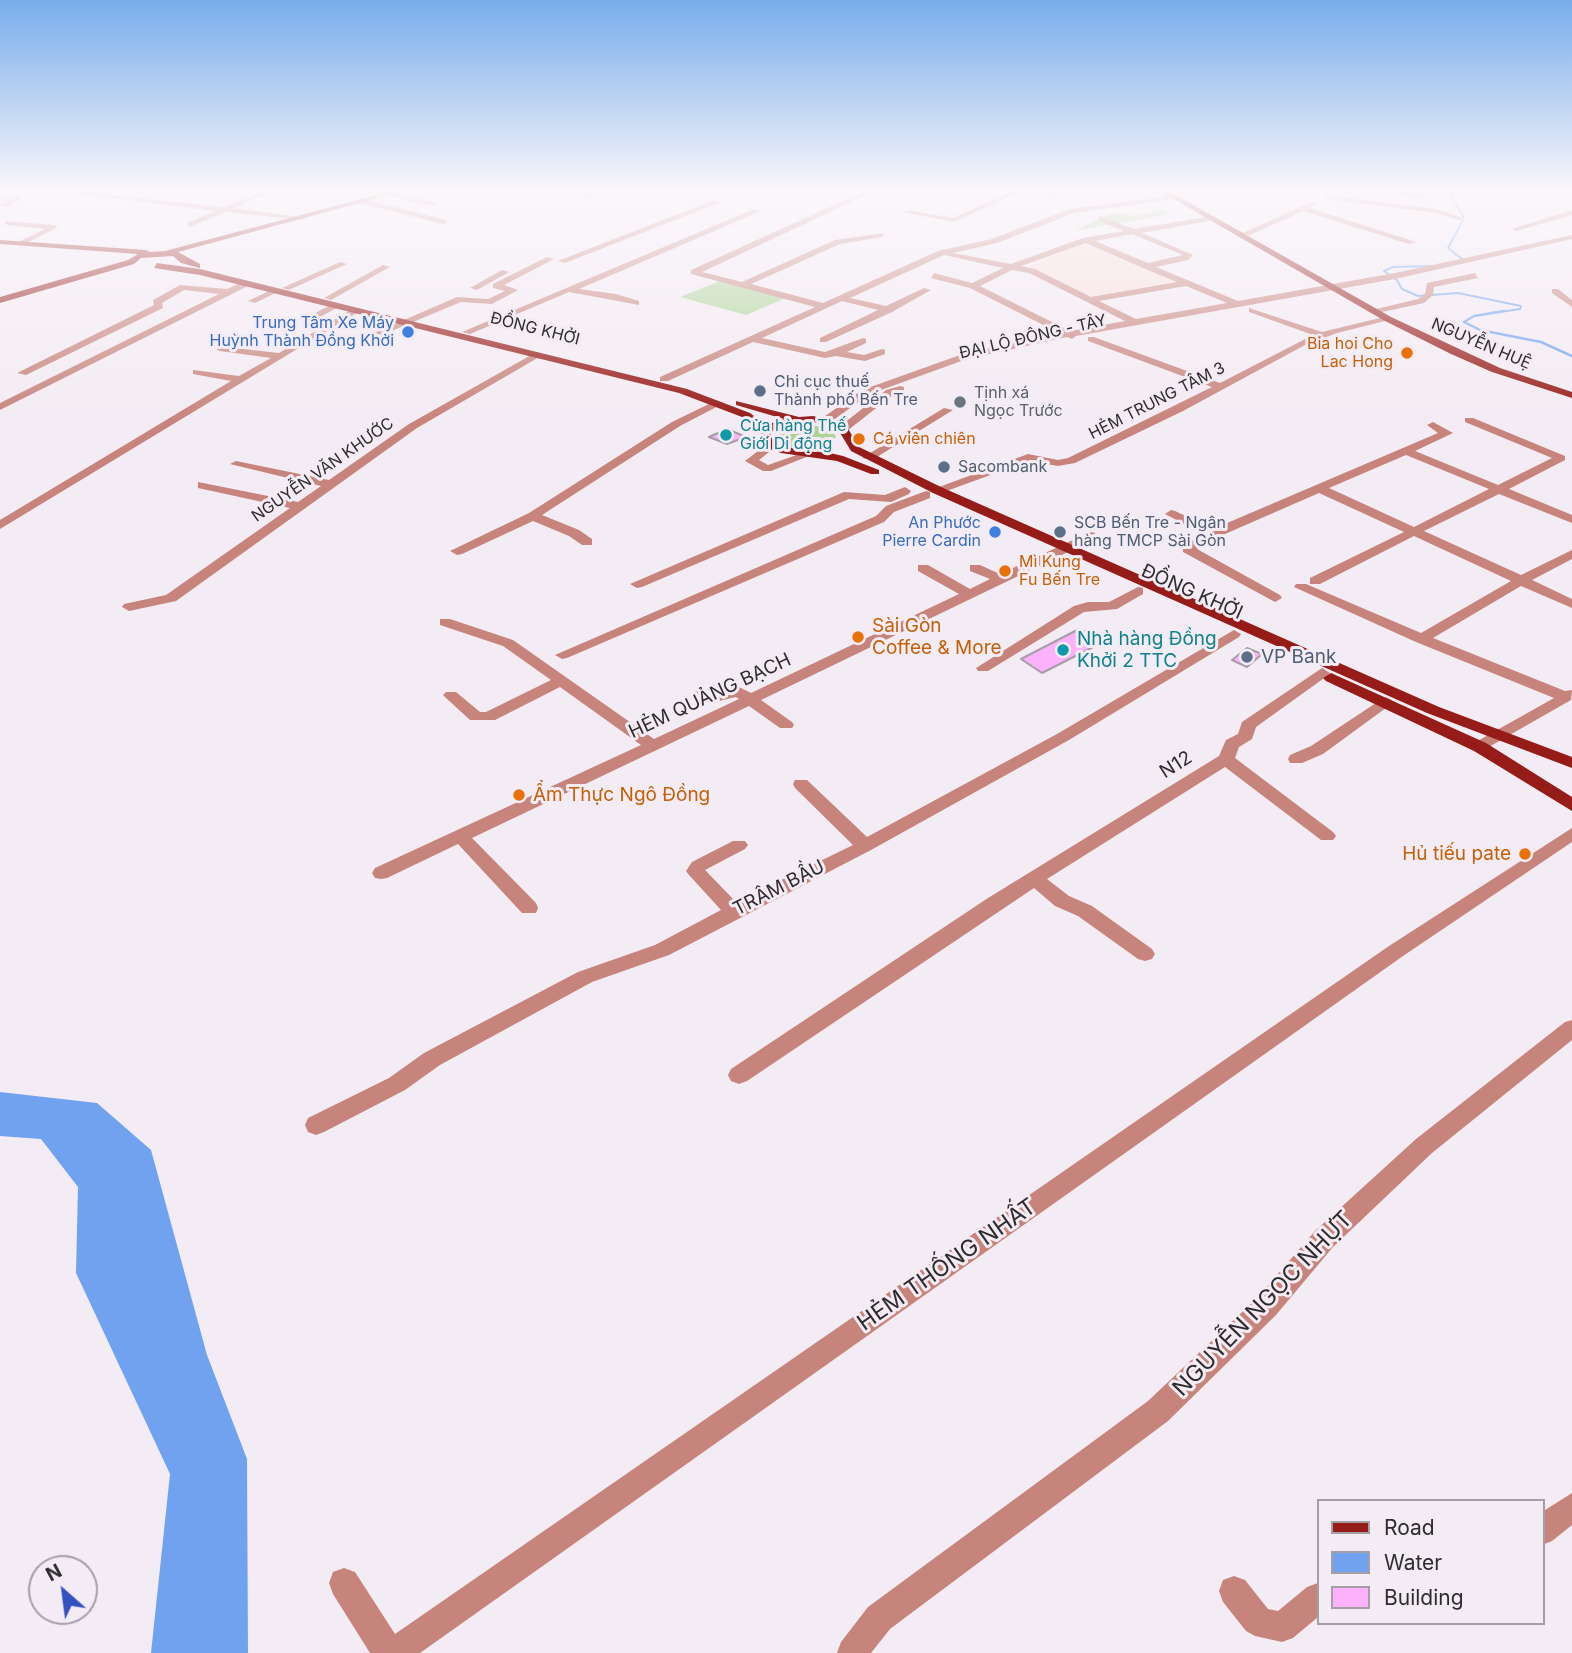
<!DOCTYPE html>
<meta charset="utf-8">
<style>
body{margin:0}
#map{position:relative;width:1572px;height:1653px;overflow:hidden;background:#f4ecf4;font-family:Inter,sans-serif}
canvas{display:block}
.legend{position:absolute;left:1317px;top:1499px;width:228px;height:126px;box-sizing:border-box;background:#f4ecf4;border:2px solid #a59fa5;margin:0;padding:9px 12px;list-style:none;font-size:21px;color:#2f2c2f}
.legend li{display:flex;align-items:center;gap:14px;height:35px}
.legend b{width:35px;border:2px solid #a59fa5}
.north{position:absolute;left:28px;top:1555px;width:70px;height:70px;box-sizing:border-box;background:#f4ecf4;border:2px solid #a59fa5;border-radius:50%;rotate:332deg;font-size:19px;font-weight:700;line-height:28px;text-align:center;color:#2f2c2f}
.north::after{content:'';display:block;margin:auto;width:24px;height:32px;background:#3451c2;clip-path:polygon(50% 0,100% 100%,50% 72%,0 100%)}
</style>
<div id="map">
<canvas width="1572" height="1653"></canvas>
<ul class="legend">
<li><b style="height:9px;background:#961c19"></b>Road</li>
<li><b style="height:19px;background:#71a2ef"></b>Water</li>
<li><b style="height:19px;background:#fbb2fb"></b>Building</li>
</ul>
<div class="north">N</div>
</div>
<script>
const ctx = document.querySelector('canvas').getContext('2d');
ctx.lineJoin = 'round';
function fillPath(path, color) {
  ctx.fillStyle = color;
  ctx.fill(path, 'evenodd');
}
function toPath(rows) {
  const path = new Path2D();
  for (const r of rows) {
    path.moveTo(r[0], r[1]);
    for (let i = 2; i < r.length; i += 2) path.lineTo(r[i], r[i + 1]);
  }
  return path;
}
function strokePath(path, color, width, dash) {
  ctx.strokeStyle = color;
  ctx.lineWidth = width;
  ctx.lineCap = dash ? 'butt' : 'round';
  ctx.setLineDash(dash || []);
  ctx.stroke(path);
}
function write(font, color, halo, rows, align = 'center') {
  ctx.font = font + ' Inter,sans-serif';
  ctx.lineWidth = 6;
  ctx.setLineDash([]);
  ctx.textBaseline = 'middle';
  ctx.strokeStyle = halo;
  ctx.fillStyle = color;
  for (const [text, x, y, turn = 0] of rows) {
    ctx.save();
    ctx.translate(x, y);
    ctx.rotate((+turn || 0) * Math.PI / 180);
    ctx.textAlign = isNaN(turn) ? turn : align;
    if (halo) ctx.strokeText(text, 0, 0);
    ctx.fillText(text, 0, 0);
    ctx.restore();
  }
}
const commercial = toPath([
 [1089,243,1179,282,1091,298,1028,266]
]);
const green = toPath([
 [1162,209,1170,214,1074,231,1113,212,1136,216],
 [720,281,786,298,746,315,680,297],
 [807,424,831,429,836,437,827,445,810,448,791,447,779,440,777,437,782,429]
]);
const water = toPath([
 [0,1092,97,1103,151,1150,207,1355,247,1459,248,1653,151,1653,170,1474,76,1273,78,1187,41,1139,0,1136]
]);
const streamFar1 = toPath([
 [1462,263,1462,259,1448,248,1464,218,1450,194,1475,190],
 [1433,266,1393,267,1384,271,1397,280,1402,289,1418,296,1458,293,1521,306,1520,309,1493,313]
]);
const stream = toPath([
 [1504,311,1474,316,1464,322,1480,330,1541,342,1572,356]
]);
const building = toPath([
 [727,429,746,437,727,444,709,437,727,429],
 [1079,629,1105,641,1042,673,1021,659,1079,629],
 [1247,648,1262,654,1247,667,1232,660,1247,648]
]);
const minor = toPath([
 [44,190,69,190,224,207,265,190,275,190,234,208,306,218,302,220,226,212,189,227,186,223,216,211,44,190],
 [565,190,579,190,594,195,590,197,565,190],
 [867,190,877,190,702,272,742,282,835,240,885,233,882,237,840,244,751,284,823,303,938,251,992,239,1070,209,1174,195,1177,199,1074,213,997,243,953,253,1011,264,1083,238,1124,231,1097,220,1100,216,1134,229,1211,216,1214,220,1142,233,1193,255,1188,260,1156,267,1238,301,1395,273,1572,235,1572,239,1395,279,1076,336,1072,339,1067,337,967,359,870,394,829,423,821,423,821,419,862,390,960,355,1059,333,970,288,931,278,934,273,972,283,1003,268,944,255,850,298,886,306,924,288,931,290,892,312,826,342,820,342,820,338,878,310,842,301,762,338,825,352,863,338,866,339,866,343,847,352,864,355,882,349,885,350,885,354,865,361,836,356,825,358,753,342,668,381,660,381,660,377,815,307,691,274,691,270,867,190],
 [1132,234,1183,255,1148,263,1095,241,1132,234],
 [1086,243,1143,268,1177,282,1091,297,1035,269,1021,266,1086,243],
 [1012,270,1029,273,1125,321,1070,331,980,286,1012,270],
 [1186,286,1227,303,1136,319,1099,301,1186,286],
 [1014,190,1024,190,954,222,903,212,907,210,953,218,1014,190],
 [1057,190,1067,190,1049,198,1049,194,1057,190],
 [1377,190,1395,190,1423,196,1419,198,1377,190],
 [390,192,436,202,437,204,433,206,387,196,390,192],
 [1327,195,1436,209,1463,218,1459,220,1435,213,1324,199,1327,195],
 [0,196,17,197,21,199,5,207,1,205,8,201,0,200,0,196],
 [363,199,446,220,447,222,443,224,360,203,363,199],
 [714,200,721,202,565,263,558,261,714,200],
 [1314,201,1318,203,1310,208,1416,242,1409,244,1303,211,1243,238,1236,236,1314,201],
 [754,209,761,211,579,289,616,294,639,301,639,305,569,292,470,334,462,332,754,209],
 [1569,211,1572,211,1572,215,1516,231,1512,229,1569,211],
 [4,221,54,225,58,227,23,245,20,241,45,229,7,225,4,221],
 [547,257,554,259,504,285,518,290,492,304,461,302,382,335,374,333,457,297,488,299,505,291,493,288,493,284,547,257],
 [340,262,347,264,289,290,282,288,340,262],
 [383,265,390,267,331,300,324,298,383,265],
 [502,270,509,272,477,290,470,288,502,270],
 [1475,273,1478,278,1434,287,1433,295,1424,303,1373,314,1368,311,1418,299,1425,294,1427,283,1475,273],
 [245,281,249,284,248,286,0,410,0,403,219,294,184,290,162,303,163,308,26,375,17,373,154,305,153,300,180,285,227,289,245,281],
 [273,289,280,291,255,303,248,301,273,289],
 [1552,289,1558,289,1572,300,1572,307,1552,293,1552,289],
 [334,303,339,306,337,308,310,322,302,320,334,303],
 [1249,308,1322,332,1388,316,1393,319,1337,333,1305,345,1183,411,1075,463,1058,466,1029,461,941,493,931,490,1028,454,1058,460,1068,458,1212,387,1088,341,1088,337,1094,337,1220,383,1313,335,1249,312,1249,308],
 [352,309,360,311,0,529,0,520,231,381,193,374,193,370,239,376,271,358,220,351,217,350,217,346,279,353,352,309],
 [533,354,541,356,417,428,176,601,129,611,122,607,124,604,166,595,290,508,198,488,198,482,298,502,321,486,230,464,236,461,329,480,409,424,533,354],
 [900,386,904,387,904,391,894,394,847,431,839,431,839,427,886,390,900,386],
 [715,401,724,403,680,426,542,515,579,530,592,539,592,545,582,545,569,536,533,521,462,554,457,555,450,551,529,513,672,422,715,401],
 [944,408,953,410,872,460,862,458,944,408],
 [1465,418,1473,418,1565,456,1565,460,1509,489,1572,515,1572,523,1499,494,1424,531,1521,575,1572,550,1572,559,1532,580,1572,599,1572,608,1521,586,1433,638,1565,691,1572,690,1571,700,1480,752,1474,751,1472,747,1474,743,1554,698,1416,642,1294,587,1296,584,1306,584,1421,633,1511,581,1414,536,1320,584,1310,584,1310,578,1404,532,1319,493,1209,541,1197,549,1280,595,1282,598,1275,602,1183,552,1183,546,1203,534,1165,514,1171,510,1175,511,1213,529,1438,433,1427,425,1433,422,1453,433,1415,451,1498,485,1552,458,1465,422,1465,418],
 [1406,455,1489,489,1414,527,1329,488,1406,455],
 [762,438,772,440,769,452,759,460,768,465,808,451,814,454,771,471,763,471,745,461,758,451,762,438],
 [905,487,911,491,909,494,891,502,849,499,642,587,637,588,630,584,844,492,885,495,905,487],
 [926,491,930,492,930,498,894,512,884,522,567,658,562,659,555,655,876,516,886,506,926,491],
 [1090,532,1095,533,1095,539,761,700,792,722,794,725,792,728,780,728,749,706,472,838,536,903,538,908,536,913,522,913,458,844,387,878,381,879,375,878,372,873,375,868,641,745,560,687,495,720,470,720,446,698,443,695,446,692,456,692,480,712,486,712,551,680,503,646,440,625,440,619,450,619,513,640,654,739,739,699,736,697,710,703,695,697,692,694,695,691,711,693,739,687,751,693,959,594,918,571,918,565,928,565,970,589,990,579,970,571,970,565,980,565,1000,574,1090,532],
 [1138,587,1143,588,1143,594,1117,609,1084,612,988,671,978,671,976,668,1074,606,1088,602,1109,602,1138,587],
 [1234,630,1241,634,1239,637,1069,740,871,850,669,955,592,982,440,1065,405,1090,324,1132,316,1135,308,1132,305,1125,308,1118,389,1078,424,1053,578,972,655,945,721,910,689,875,686,871,692,862,733,841,745,841,748,845,745,849,705,870,736,902,853,845,795,788,793,784,795,780,807,780,867,837,1057,734,1234,630],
 [1322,668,1330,673,1327,676,1256,727,1252,739,1239,747,1235,758,1333,832,1336,836,1333,840,1321,840,1225,767,1047,879,1069,896,1092,906,1152,949,1155,954,1152,959,1145,961,1138,959,1078,916,1055,906,1034,888,747,1081,739,1084,731,1081,728,1075,731,1069,988,898,1219,756,1226,740,1238,734,1242,722,1322,668],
 [1385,697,1390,699,1393,702,1390,705,1323,754,1302,763,1290,763,1288,759,1290,755,1311,746,1385,697],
 [1572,828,1572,842,1403,956,420,1653,370,1653,333,1594,329,1583,333,1572,344,1568,355,1572,395,1634,1389,946,1572,828],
 [1572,1020,1572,1040,1432,1153,1333,1247,1276,1315,1168,1421,890,1629,871,1653,837,1653,841,1642,868,1607,1148,1401,1258,1297,1315,1231,1416,1139,1565,1022,1572,1020],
 [1572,1493,1572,1525,1552,1541,1542,1545,1542,1512,1572,1493],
 [1234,1576,1245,1580,1268,1609,1278,1611,1307,1587,1318,1583,1318,1617,1293,1638,1282,1642,1255,1636,1246,1631,1223,1602,1219,1591,1223,1580,1234,1576]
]);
const major = toPath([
 [395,190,408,190,178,252,200,264,200,268,181,263,173,256,141,258,134,264,0,303,0,297,128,260,138,254,0,244,0,240,146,250,150,252,165,251,395,190],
 [1158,190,1167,190,1391,317,1500,368,1572,392,1572,398,1492,372,1451,354,1385,321,1158,190],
 [157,263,200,269,687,389,750,413,766,425,784,419,736,405,736,401,799,417,813,416,839,422,847,427,859,447,941,487,1439,707,1572,757,1572,768,1427,713,933,493,851,451,839,431,831,426,813,422,790,424,773,430,770,435,775,444,783,447,817,450,843,456,879,470,879,474,871,474,837,461,781,453,767,448,757,429,742,417,679,393,200,275,154,268,157,263],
 [1331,673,1486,743,1572,797,1572,811,1474,751,1326,681,1323,678,1331,673]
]);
const markers = [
 [408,332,7,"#3f7fe0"],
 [1407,353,7,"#e8710a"],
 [760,391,7,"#5c6f8a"],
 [960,402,7,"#6b7280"],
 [726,435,7,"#0f9aa8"],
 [859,439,7,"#e8710a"],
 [944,467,7,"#5c6f8a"],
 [995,532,7,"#3f7fe0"],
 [1060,532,7,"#5c6f8a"],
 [1005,571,7,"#e8710a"],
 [858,637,7,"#e8710a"],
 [1063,650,7,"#0f9aa8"],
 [1247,657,7,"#5c6f8a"],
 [519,795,7,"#e8710a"],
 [1525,854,7,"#e8710a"]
];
const farShopnames = [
 ["Trung Tâm Xe Máy",394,323],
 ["Huỳnh Thành Đồng Khởi",394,341],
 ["An Phước",981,523],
 ["Pierre Cardin",981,541]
];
const farStreetnames = [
 ["ĐỒNG KHỞI",535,329,14],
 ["ĐẠI LỘ ĐÔNG - TÂY",1033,337,-13],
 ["NGUYỄN HUỆ",1481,344,23],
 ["HẺM TRUNG TÂM 3",1157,401,-27],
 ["NGUYỄN VĂN KHƯỚC",323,470,-35]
];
const farFoodnames = [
 ["Bia hoi Cho",1393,344,"right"],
 ["Lac Hong",1393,362,"right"],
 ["Cá viên chiên",873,439],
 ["Mì Kung",1019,562],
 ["Fu Bến Tre",1019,580]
];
const farServicenames = [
 ["Chi cục thuế",774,382],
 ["Thành phố Bến Tre",774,400],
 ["Sacombank",958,467],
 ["SCB Bến Tre - Ngân",1074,523],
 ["hàng TMCP Sài Gòn",1074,541]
];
const farWorshipnames = [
 ["Tịnh xá",974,393],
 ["Ngọc Trước",974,411]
];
const farCulturenames = [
 ["Cửa hàng Thế",740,426],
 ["Giới Di động",740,444]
];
const streetNames = [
 ["ĐỒNG KHỞI",1192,592,24],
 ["HẺM QUẢNG BẠCH",710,696,-25],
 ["N12",1176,765,-32],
 ["TRÂM BẦU",779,888,-27]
];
const foodNames = [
 ["Sài Gòn",872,626],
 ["Coffee & More",872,648],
 ["Ẩm Thực Ngô Đồng",533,795],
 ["Hủ tiếu pate",1511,854,"right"]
];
const cultureNames = [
 ["Nhà hàng Đồng",1077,639],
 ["Khởi 2 TTC",1077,661]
];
const serviceNames = [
 ["VP Bank",1261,657]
];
const nearStreetnames = [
 ["HẺM THỐNG NHẤT",947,1265,-35],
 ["NGUYỄN NGỌC NHỰT",1263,1304,-46]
];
fillPath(commercial, '#f9dfd9');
fillPath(green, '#add496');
fillPath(water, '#71a2ef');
strokePath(streamFar1, '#71a2ef', 2);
strokePath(stream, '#71a2ef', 2.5);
fillPath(building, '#fbb2fb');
strokePath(building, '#a69ea6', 2);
fillPath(minor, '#c7847c');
fillPath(major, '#961c19');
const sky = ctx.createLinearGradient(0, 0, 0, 422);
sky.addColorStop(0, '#78adeb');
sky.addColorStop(0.45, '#faf6fa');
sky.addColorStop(1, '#faf6fa00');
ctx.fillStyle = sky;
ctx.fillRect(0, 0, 1572, 422);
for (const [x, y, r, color] of markers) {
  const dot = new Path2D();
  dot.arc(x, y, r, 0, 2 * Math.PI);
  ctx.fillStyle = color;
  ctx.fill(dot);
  strokePath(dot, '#f4ecf4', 2.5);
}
write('16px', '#366cbe', '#f4ecf4', farShopnames, 'right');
write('16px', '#2f2c2f', '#f4ecf4', farStreetnames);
write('16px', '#c56008', '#f4ecf4', farFoodnames, 'left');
write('16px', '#4e5e75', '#f4ecf4', farServicenames, 'left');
write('16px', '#5b616d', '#f4ecf4', farWorshipnames, 'left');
write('16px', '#0d838f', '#f4ecf4', farCulturenames, 'left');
write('19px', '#2f2c2f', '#f4ecf4', streetNames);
write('19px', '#c56008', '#f4ecf4', foodNames, 'left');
write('19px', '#0d838f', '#f4ecf4', cultureNames, 'left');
write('19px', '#4e5e75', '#f4ecf4', serviceNames, 'left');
write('23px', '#2f2c2f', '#f4ecf4', nearStreetnames);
</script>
